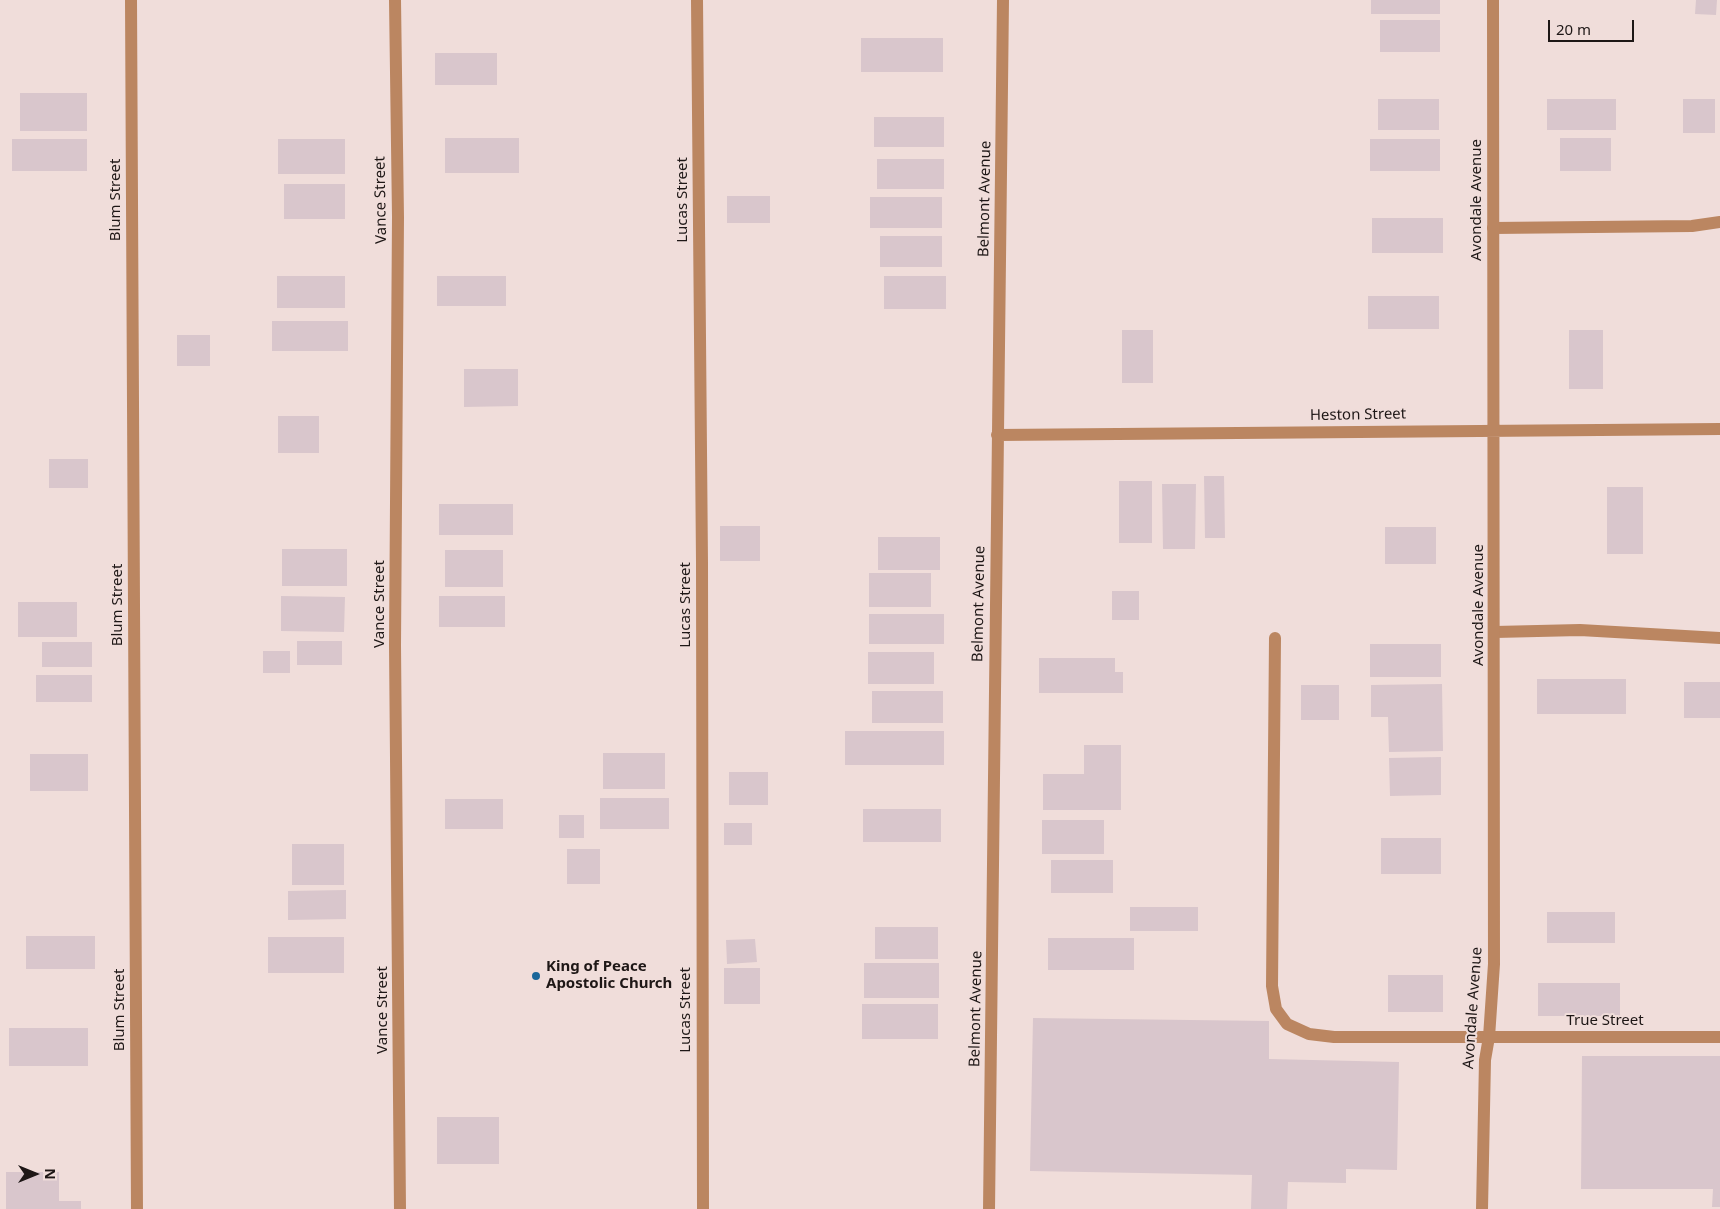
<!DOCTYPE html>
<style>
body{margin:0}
#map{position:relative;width:1720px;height:1209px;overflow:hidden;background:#f0ddda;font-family:"Noto Sans",sans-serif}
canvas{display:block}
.north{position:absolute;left:10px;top:1149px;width:50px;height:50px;-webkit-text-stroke:4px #f0ddda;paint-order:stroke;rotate:90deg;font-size:14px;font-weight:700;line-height:20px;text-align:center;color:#1e1716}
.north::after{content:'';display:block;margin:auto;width:18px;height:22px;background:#1e1716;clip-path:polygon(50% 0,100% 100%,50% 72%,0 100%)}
.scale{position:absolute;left:1548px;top:20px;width:86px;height:22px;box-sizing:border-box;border:2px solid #1e1716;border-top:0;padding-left:6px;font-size:15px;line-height:18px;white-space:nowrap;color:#1e1716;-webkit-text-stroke:4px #f0ddda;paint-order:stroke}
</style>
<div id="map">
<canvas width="1720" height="1209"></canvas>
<div class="north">N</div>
<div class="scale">20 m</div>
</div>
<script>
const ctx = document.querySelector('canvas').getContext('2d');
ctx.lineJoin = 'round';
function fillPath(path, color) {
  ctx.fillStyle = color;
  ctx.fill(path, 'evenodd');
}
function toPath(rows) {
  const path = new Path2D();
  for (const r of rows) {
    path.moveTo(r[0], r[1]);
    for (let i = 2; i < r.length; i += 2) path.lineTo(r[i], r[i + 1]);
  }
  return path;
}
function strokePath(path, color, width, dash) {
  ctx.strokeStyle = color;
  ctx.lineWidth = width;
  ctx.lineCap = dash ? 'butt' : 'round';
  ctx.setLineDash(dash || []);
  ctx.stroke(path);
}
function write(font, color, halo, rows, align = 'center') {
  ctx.font = font + ' "Noto Sans",sans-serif';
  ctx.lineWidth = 4;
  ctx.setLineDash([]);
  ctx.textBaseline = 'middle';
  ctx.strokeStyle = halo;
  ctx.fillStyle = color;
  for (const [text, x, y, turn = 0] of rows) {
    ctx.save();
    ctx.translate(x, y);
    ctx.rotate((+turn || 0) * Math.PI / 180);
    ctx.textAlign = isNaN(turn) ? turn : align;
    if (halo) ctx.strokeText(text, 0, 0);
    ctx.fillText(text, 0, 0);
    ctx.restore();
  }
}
const building = toPath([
 [1371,0,1440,0,1440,14,1371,14],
 [1696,0,1717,0,1716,15,1695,14],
 [1380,20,1440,20,1440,52,1380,52],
 [861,38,943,38,943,72,861,72],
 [435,53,497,53,497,85,435,85],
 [20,93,87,93,87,131,20,131],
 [1378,99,1439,99,1439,130,1378,130],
 [1547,99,1616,99,1616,130,1547,130],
 [1683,99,1715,99,1715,133,1683,133],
 [874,117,944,117,944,147,874,147],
 [445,138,519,138,519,173,445,173],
 [1560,138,1611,138,1611,171,1560,171],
 [12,139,87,139,87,171,12,171],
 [278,139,345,139,345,174,278,174],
 [1370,139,1440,139,1440,171,1370,171],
 [877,159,944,159,944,189,877,189],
 [284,184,345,184,345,219,284,219],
 [727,196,770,196,770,223,727,223],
 [870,197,942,197,942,228,870,228],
 [1372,218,1443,218,1443,253,1372,253],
 [880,236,942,236,942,267,880,267],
 [277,276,345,276,345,308,277,308],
 [437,276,506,276,506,306,437,306],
 [884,276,946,276,946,309,884,309],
 [1368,296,1439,296,1439,329,1368,329],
 [272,321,348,321,348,351,272,351],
 [1122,330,1153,330,1153,383,1122,383],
 [1569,330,1603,330,1603,389,1569,389],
 [177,335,210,335,210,366,177,366],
 [464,369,518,369,518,406,464,407],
 [278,416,319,416,319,453,278,453],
 [49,459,88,459,88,488,49,488],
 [1204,476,1224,476,1225,538,1205,538],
 [1119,481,1152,481,1152,543,1119,543],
 [1162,484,1196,484,1195,549,1163,549],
 [1607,487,1643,487,1643,554,1607,554],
 [439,504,513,504,513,535,439,535],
 [720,526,760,526,760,561,720,561],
 [1385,527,1436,527,1436,564,1385,564],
 [878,537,940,537,940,570,878,570],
 [282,549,347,549,347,586,282,586],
 [445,550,503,550,503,587,445,587],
 [869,573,931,573,931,607,869,607],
 [1112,591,1139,591,1139,620,1112,620],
 [281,596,345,597,344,632,281,631],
 [439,596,505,596,505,627,439,627],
 [18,602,77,602,77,637,18,637],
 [869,614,944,614,944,644,869,644],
 [297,641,342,641,342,665,297,665],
 [42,642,92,642,92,667,42,667],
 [1370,644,1441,644,1441,677,1370,677],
 [263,651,290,651,290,673,263,673],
 [868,652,934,652,934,684,868,684],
 [1039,658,1115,658,1115,672,1123,672,1123,693,1039,693],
 [36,675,92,675,92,702,36,702],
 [1537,679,1626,679,1626,714,1537,714],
 [1684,682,1720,682,1720,718,1684,718],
 [1442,684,1443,751,1389,752,1388,717,1371,717,1371,685],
 [1301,685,1339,685,1339,720,1301,720],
 [872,691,943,691,943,723,872,723],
 [845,731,944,731,944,765,845,765],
 [1084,745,1121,745,1121,810,1043,810,1043,774,1084,774],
 [603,753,665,753,665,789,603,789],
 [30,754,88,754,88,791,30,791],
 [1441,757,1441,795,1390,796,1389,758],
 [729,772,768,772,768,805,729,805],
 [600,798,669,798,669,829,600,829],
 [445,799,503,799,503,829,445,829],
 [863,809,941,809,941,842,863,842],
 [559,815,584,815,584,838,559,838],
 [1042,820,1104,820,1104,854,1042,854],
 [724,823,752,823,752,845,724,845],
 [1381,838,1441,838,1441,874,1381,874],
 [292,844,344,844,344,885,292,885],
 [567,849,600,849,600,884,567,884],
 [1051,860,1113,860,1113,893,1051,893],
 [346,890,346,919,288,920,288,891],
 [1130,907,1198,907,1198,931,1130,931],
 [1547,912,1615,912,1615,943,1547,943],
 [875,927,938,927,938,959,875,959],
 [26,936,95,936,95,969,26,969],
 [268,937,344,937,344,973,268,973],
 [1048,938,1134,938,1134,970,1048,970],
 [755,939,757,962,727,964,726,940],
 [864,963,939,963,939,998,864,998],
 [724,968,760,968,760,1004,724,1004],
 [1388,975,1443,975,1443,1012,1388,1012],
 [1538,983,1620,983,1620,1016,1538,1016],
 [862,1004,938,1004,938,1039,862,1039],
 [1033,1018,1269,1021,1269,1059,1399,1062,1397,1170,1346,1169,1346,1183,1288,1182,1287,1209,1251,1209,1252,1175,1030,1171],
 [9,1028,88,1028,88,1066,9,1066],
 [1582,1056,1720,1056,1720,1207,1712,1207,1713,1189,1581,1189],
 [437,1117,499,1117,499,1164,437,1164],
 [6,1172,59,1172,59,1201,81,1201,81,1209,6,1209]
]);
const lane = toPath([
 [1493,228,1692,226,1720,222],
 [1495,632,1580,630,1720,638],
 [1275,638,1272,986,1276,1009,1287,1024,1309,1034,1334,1037,1489,1037]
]);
const street = toPath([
 [131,0,137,1209],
 [395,0,398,217,395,645,400,1209],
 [697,0,702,562,703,1209],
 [997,435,1720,429],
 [1489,1037,1720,1037],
 [989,1209,1003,0],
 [1482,1209,1485,1060,1489,1037,1494,964,1493,0]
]);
const markers = [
 [536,976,5,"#1b679a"]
];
const streetNames = [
 ["Belmont Avenue",985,199,-89],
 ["Blum Street",116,200,-90],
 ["Vance Street",381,200,-91],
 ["Lucas Street",683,200,-90],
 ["Avondale Avenue",1477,200,-90],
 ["Heston Street",1358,415,-1],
 ["Vance Street",380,604,-90],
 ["Belmont Avenue",979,604,-89],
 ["Blum Street",118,605,-90],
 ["Lucas Street",686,605,-90],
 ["Avondale Avenue",1479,605,-90],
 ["Avondale Avenue",1473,1008,-86],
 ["Belmont Avenue",976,1009,-89],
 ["Blum Street",120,1010,-90],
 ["Vance Street",383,1010,-90],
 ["Lucas Street",686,1010,-90],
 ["True Street",1605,1021]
];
const poiNames = [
 ["King of Peace",546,967],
 ["Apostolic Church",546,984]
];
fillPath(building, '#d9c6cc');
strokePath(lane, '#bb8661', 12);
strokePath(street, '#bb8661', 12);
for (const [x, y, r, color] of markers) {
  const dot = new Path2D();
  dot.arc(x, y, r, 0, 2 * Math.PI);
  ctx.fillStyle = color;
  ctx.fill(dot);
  strokePath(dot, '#f0ddda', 2);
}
write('15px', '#1e1716', '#f0ddda', streetNames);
write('bold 15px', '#1e1716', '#f0ddda', poiNames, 'left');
</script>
